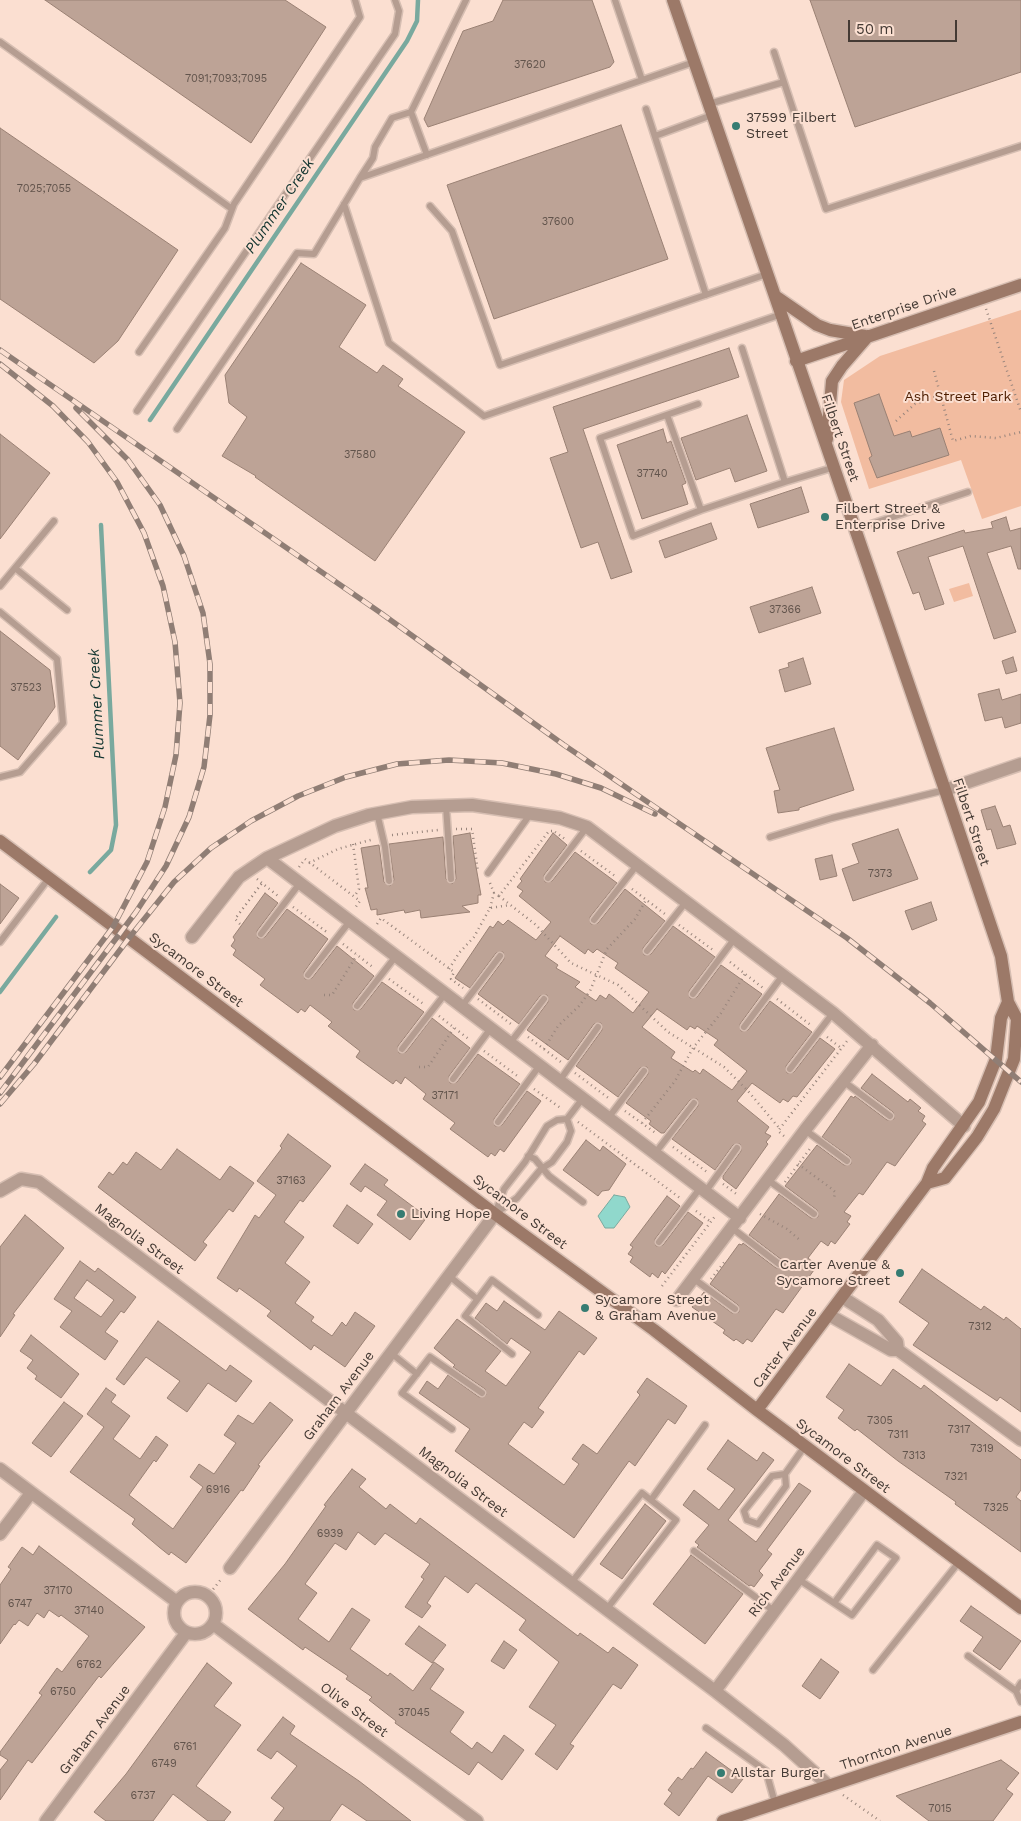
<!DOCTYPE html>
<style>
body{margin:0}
#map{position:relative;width:1021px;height:1821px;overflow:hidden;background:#fbdfd1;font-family:"Work Sans",sans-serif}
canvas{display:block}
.scale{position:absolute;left:848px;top:20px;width:109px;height:22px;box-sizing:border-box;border:2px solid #443a34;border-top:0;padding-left:6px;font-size:15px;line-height:18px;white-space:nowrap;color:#443a34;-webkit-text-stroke:4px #fbdfd1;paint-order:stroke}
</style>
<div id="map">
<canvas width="1021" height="1821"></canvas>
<div class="scale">50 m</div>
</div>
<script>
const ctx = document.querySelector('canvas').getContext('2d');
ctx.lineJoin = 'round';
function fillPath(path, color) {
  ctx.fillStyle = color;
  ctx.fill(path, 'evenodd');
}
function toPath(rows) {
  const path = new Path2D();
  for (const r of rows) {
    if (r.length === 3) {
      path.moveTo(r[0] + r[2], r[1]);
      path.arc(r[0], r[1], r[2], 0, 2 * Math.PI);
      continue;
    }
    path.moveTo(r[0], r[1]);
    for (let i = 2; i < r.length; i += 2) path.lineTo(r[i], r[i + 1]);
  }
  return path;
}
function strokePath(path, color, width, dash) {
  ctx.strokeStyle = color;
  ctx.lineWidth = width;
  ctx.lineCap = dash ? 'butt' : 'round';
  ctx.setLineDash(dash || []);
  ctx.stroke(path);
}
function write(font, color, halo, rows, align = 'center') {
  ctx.font = font + ' "Work Sans",sans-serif';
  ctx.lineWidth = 4;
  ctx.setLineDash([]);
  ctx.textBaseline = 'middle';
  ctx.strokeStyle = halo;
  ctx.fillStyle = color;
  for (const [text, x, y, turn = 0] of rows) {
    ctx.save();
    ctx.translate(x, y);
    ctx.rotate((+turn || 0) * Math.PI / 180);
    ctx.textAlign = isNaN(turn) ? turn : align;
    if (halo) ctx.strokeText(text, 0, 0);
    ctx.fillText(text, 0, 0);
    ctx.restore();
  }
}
const green = toPath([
 [1021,310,1021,506,982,519,961,460,869,489,841,402,844,380,880,356],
 [969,583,973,596,954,602,949,589]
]);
const water = toPath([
 [614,1195,625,1197,630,1207,614,1228,605,1228,598,1216,614,1195]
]);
const stream = toPath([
 [150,420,407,41,417,21,418,0],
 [90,872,111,850,116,825,101,525],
 [0,992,56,917]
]);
const building = toPath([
 [45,0,285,0,326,27,251,143,45,0],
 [503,0,592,0,614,62,610,67,428,127,424,119,463,31,493,21,503,0],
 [810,0,1021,0,1021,72,855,127,810,0],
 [621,125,668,259,494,319,447,185,621,125],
 [0,128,178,250,118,341,94,363,0,299,0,128],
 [301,263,366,305,339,347,377,373,383,365,403,379,398,386,465,432,375,561,255,477,256,476,222,456,247,417,229,403,225,375,301,263],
 [729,348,739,377,583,429,632,572,611,579,598,542,581,548,550,458,568,452,553,407,729,348],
 [879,394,894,436,910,431,912,437,940,428,949,455,877,478,869,458,872,456,854,403,879,394],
 [747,415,767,471,735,482,730,468,696,480,681,438,747,415],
 [663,429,667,443,671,441,686,483,682,485,688,504,642,519,617,445,663,429],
 [0,434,50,473,0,539,0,434],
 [801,487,809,512,758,528,750,504,801,487],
 [1006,517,1010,531,1021,528,1021,569,1018,569,1011,546,987,553,1016,632,994,639,963,546,928,557,944,604,925,610,919,592,913,594,897,552,964,530,965,533,993,528,991,522,1006,517],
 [711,523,717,539,665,558,659,541,711,523],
 [812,587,821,613,759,633,750,607,812,587],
 [0,631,50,670,55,707,18,760,0,746,0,631],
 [1013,657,1017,671,1006,674,1002,661,1013,657],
 [803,658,811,684,785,692,779,670,789,667,788,663,803,658],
 [999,689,1002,700,1021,694,1021,723,1005,728,1002,717,985,721,978,694,999,689],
 [834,728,854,790,799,808,799,810,778,813,774,791,780,790,766,748,834,728],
 [995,806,1003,827,1010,825,1016,844,997,849,991,829,987,830,981,810,995,806],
 [898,829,918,879,853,901,842,869,859,863,852,844,898,829],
 [470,833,481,895,478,895,478,903,462,906,470,912,421,918,420,910,405,913,404,910,377,915,377,909,371,910,365,888,368,888,361,848,379,845,384,882,390,886,394,880,389,844,443,837,446,879,452,884,456,879,453,836,470,833],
 [553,833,567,845,544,875,545,882,552,881,575,852,617,883,590,917,591,924,598,923,625,889,665,921,643,948,644,955,651,954,673,926,715,957,689,991,690,998,697,997,721,965,762,994,740,1024,741,1031,748,1030,770,1001,812,1032,786,1066,787,1073,794,1072,820,1038,835,1049,797,1097,793,1096,788,1102,783,1099,780,1103,752,1083,737,1101,769,1127,765,1133,771,1136,766,1142,768,1144,736,1189,723,1179,723,1176,741,1151,740,1144,733,1145,715,1170,672,1139,698,1106,697,1099,690,1100,664,1133,661,1133,649,1124,651,1121,626,1103,648,1074,647,1067,640,1068,618,1097,576,1066,602,1030,601,1023,594,1024,568,1060,527,1030,548,1002,547,995,540,996,519,1024,478,994,504,959,503,952,496,953,470,988,455,978,490,926,493,928,498,921,503,925,508,920,536,940,551,922,519,896,523,891,517,887,522,881,520,879,553,833],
 [560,936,585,954,588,949,593,953,597,949,618,963,615,968,649,992,633,1013,609,994,606,999,600,995,596,1001,575,987,580,982,556,968,558,965,545,956,560,936],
 [657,1009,687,1030,690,1026,695,1029,697,1026,718,1040,714,1045,747,1071,732,1090,703,1069,700,1074,695,1070,693,1072,671,1058,675,1052,642,1027,657,1009],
 [832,855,837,876,820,880,815,859,832,855],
 [0,884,19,898,0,924,0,884],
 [265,893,278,903,257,931,258,938,265,937,287,909,328,939,304,972,305,979,312,978,337,946,374,976,353,1003,354,1010,361,1009,382,982,424,1012,398,1046,399,1053,406,1052,432,1018,470,1048,449,1076,450,1083,457,1082,478,1054,520,1084,494,1119,495,1126,502,1125,527,1091,541,1101,504,1152,500,1149,495,1156,491,1153,488,1157,450,1129,455,1123,423,1099,426,1094,405,1077,401,1084,396,1080,393,1084,356,1057,360,1051,328,1026,332,1022,310,1005,305,1012,301,1009,298,1013,260,985,265,979,233,955,236,950,231,946,235,940,233,937,265,893],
 [931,902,937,920,912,930,905,911,931,902],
 [872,1074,908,1102,910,1099,921,1108,918,1111,925,1116,922,1121,926,1124,895,1166,887,1162,863,1195,859,1193,844,1212,851,1216,847,1222,850,1224,835,1244,831,1241,828,1246,821,1241,808,1258,814,1263,810,1267,814,1270,783,1313,776,1309,752,1342,747,1339,743,1344,736,1339,734,1341,723,1333,725,1330,692,1307,704,1292,732,1313,739,1312,738,1305,710,1284,739,1244,742,1245,743,1243,776,1268,783,1267,782,1260,749,1235,779,1194,811,1218,818,1217,817,1210,785,1186,817,1145,844,1165,851,1164,850,1157,822,1137,851,1096,854,1098,855,1096,887,1120,894,1119,893,1112,861,1088,872,1074],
 [288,1134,331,1166,303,1202,300,1200,284,1222,304,1237,285,1263,310,1282,295,1303,314,1317,311,1321,332,1336,342,1322,346,1326,355,1312,375,1326,345,1367,314,1345,311,1350,267,1316,271,1311,239,1288,237,1292,217,1278,255,1215,259,1218,276,1195,257,1181,282,1148,280,1146,288,1134],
 [586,1140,600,1151,603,1146,626,1164,609,1190,602,1191,598,1196,563,1170,586,1140],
 [177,1149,220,1180,230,1166,254,1183,233,1212,229,1209,219,1222,203,1242,207,1245,195,1261,98,1187,109,1172,113,1175,123,1162,127,1165,136,1152,161,1170,177,1149],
 [365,1164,388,1180,384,1185,427,1217,410,1240,377,1215,387,1201,365,1186,361,1192,350,1184,365,1164],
 [667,1196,680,1206,655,1239,656,1246,663,1245,688,1212,703,1223,665,1274,662,1271,658,1278,652,1273,650,1277,630,1262,633,1257,628,1254,633,1247,630,1245,667,1196],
 [347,1205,373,1224,358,1244,333,1226,347,1205],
 [25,1215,64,1248,13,1314,15,1315,0,1337,0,1247,25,1215],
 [80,1261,95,1272,98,1268,136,1297,124,1313,121,1311,105,1332,118,1341,105,1360,60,1327,72,1311,54,1299,80,1261],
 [87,1280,114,1300,101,1317,74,1298,87,1280],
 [922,1269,981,1310,984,1306,1004,1320,1006,1317,1021,1329,1021,1412,1000,1397,997,1401,913,1345,929,1323,899,1302,922,1269],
 [504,1301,545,1330,559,1311,597,1338,584,1355,579,1351,538,1408,544,1412,532,1428,524,1422,508,1444,564,1485,579,1464,572,1459,583,1444,597,1454,640,1395,637,1392,647,1378,687,1406,675,1424,668,1419,635,1466,629,1461,574,1538,455,1451,470,1429,419,1393,427,1381,438,1389,448,1375,479,1397,486,1395,485,1389,453,1367,455,1365,434,1348,457,1319,501,1351,485,1371,506,1386,531,1352,511,1338,507,1344,475,1318,486,1303,497,1311,504,1301],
 [158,1321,226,1371,230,1365,252,1381,236,1402,208,1383,187,1412,167,1398,180,1381,146,1357,124,1385,116,1379,158,1321],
 [31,1335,79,1374,61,1398,35,1379,37,1376,27,1368,33,1360,20,1351,31,1335],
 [849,1364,881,1386,893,1369,921,1389,924,1385,1021,1460,1021,1490,1016,1497,1021,1501,1021,1552,955,1504,956,1502,898,1461,857,1429,855,1431,838,1418,844,1410,826,1397,849,1364],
 [106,1388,116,1395,111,1402,130,1416,113,1439,140,1459,156,1436,168,1445,156,1462,154,1460,129,1495,173,1529,203,1487,190,1477,199,1464,214,1474,236,1443,224,1435,238,1415,253,1424,270,1402,293,1420,258,1465,260,1466,243,1491,241,1490,186,1563,171,1552,169,1555,159,1547,132,1524,135,1519,70,1472,104,1427,87,1414,106,1388],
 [64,1402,83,1416,51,1457,32,1443,64,1402],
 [728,1440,757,1461,763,1452,774,1460,728,1520,756,1542,799,1483,811,1491,767,1550,772,1554,759,1571,763,1575,754,1587,751,1585,749,1586,697,1547,699,1545,695,1542,709,1525,683,1505,694,1490,719,1510,735,1489,707,1469,728,1440],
 [352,1469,366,1479,359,1487,386,1509,390,1504,416,1524,420,1518,578,1636,580,1633,608,1653,613,1647,638,1665,621,1689,613,1684,570,1744,574,1746,557,1770,535,1754,556,1725,529,1707,559,1662,519,1630,526,1620,476,1583,468,1593,445,1576,427,1603,431,1606,422,1618,405,1607,424,1579,421,1577,430,1564,385,1533,375,1545,358,1532,346,1550,335,1543,305,1584,317,1593,298,1619,329,1642,352,1608,370,1620,350,1649,388,1676,390,1673,413,1691,434,1662,444,1669,430,1689,464,1712,450,1732,472,1749,477,1742,492,1753,504,1735,524,1750,502,1780,478,1762,469,1775,395,1723,396,1721,369,1700,372,1697,346,1679,348,1676,305,1647,303,1650,248,1609,285,1564,326,1506,324,1505,352,1469],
 [645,1504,666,1521,622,1579,600,1564,645,1504],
 [39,1546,145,1627,101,1678,99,1676,32,1763,28,1760,0,1800,0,1770,8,1760,0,1755,0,1752,42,1695,39,1693,57,1668,62,1672,89,1636,61,1615,59,1617,49,1610,44,1618,37,1613,28,1626,19,1620,15,1625,14,1624,0,1644,0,1585,11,1569,8,1567,22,1547,33,1555,39,1546],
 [691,1555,743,1594,705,1644,653,1604,691,1555],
 [971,1606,1021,1641,1000,1670,973,1651,983,1637,960,1621,971,1606],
 [419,1626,446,1645,432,1663,405,1644,419,1626],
 [504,1641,517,1650,504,1669,491,1661,504,1641],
 [821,1659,839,1672,820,1699,802,1686,821,1659],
 [207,1663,232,1683,214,1706,241,1725,196,1786,231,1812,224,1821,208,1821,173,1794,153,1821,106,1821,94,1812,126,1774,207,1663],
 [283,1717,295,1726,290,1734,359,1781,411,1821,367,1821,342,1804,330,1821,274,1821,284,1808,271,1798,297,1766,277,1751,271,1759,257,1750,283,1717],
 [706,1752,743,1779,732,1793,708,1776,679,1816,664,1804,672,1793,668,1790,678,1777,682,1780,691,1768,693,1769,706,1752],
 [1001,1760,1019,1773,1006,1789,1013,1794,993,1821,929,1821,896,1796,1001,1760]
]);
const path = toPath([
 [986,309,1021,412],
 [934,371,953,441,971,436,996,438,1021,432],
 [896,421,915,404,941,395],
 [456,829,472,829,478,872],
 [552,831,549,831,499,896,536,925,571,963,618,985,668,1032,724,1067,748,1091,780,1129],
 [555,832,565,839],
 [392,835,438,830],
 [353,844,359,889,354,897],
 [581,851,615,876],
 [309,863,338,849,374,839],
 [299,867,305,859,360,901,355,908],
 [257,879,278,896],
 [490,883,494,893],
 [632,889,665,914],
 [293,907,328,933],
 [490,908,494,893,499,896],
 [240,924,235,919,262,883],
 [377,924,381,918,454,972,451,979,463,988],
 [679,925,713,950],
 [343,944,374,968],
 [730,962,763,988],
 [449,969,459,953,474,937,490,908,510,905],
 [389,979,425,1005],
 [324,995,332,995,357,955],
 [478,999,511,1024],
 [777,999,812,1026],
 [439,1016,470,1040],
 [528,1037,561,1062],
 [827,1037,841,1048],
 [544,1049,558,1026,579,1006,590,991,607,949,635,919,646,900],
 [484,1051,520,1078],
 [419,1067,428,1067,454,1028],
 [575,1073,611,1100],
 [534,1089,562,1109],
 [625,1111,657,1134],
 [578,1122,680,1198],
 [642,1123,675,1081,693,1048,721,1013,745,974],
 [784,1136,778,1131,847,1041],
 [673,1147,707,1172],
 [798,1164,832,1189,835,1192,834,1199],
 [785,1182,812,1146],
 [723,1184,739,1196],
 [696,1211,711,1222],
 [760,1214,787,1229,801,1241],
 [711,1279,726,1260],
 [662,1286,716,1215],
 [207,1597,222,1578],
 [843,1795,880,1821]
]);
const lane = toPath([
 [615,0,642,80],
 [0,42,232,209],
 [774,52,826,209,1021,146],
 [709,104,784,82],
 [646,109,706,295],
 [655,136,712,115],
 [427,155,411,112,466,0],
 [360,178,373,158,375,147,392,118,411,112],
 [344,204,389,343,484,416,782,314],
 [430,206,452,231,500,365,767,274],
 [139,352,225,228,234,204,360,17,355,0],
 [698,404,600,438,633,536,701,510,785,482,742,348],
 [137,411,395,34,399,11,395,0],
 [667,415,701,510],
 [177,429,297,253,314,254,360,178,694,62],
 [785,482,835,467],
 [856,529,968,492],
 [15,568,67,610],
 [0,586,54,521],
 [0,612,57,659,63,723,20,772,0,777],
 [446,806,451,879],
 [377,813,385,847,389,881],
 [770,837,832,818,945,790],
 [488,873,531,813],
 [548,878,587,827],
 [594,920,637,865],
 [261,934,300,883],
 [0,942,49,878],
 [647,951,686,902],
 [308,975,350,921],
 [693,994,735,938],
 [357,1006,396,956],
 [462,1006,500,956],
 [744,1027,783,975],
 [510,1043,544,999],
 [402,1049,445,994],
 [790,1069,833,1013],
 [453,1079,491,1028],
 [560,1080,598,1027],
 [843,1081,890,1116],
 [609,1117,644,1071],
 [498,1122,540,1065],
 [805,1130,847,1161],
 [656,1152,694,1103],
 [528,1156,535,1159,549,1176,583,1202],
 [768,1180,814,1214],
 [706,1191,737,1148],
 [496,1213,517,1198,541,1169,552,1162,567,1142,571,1131,567,1119],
 [495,1214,504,1189,525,1162,547,1126,557,1120,567,1119,583,1098],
 [732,1228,779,1264],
 [659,1242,701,1187],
 [448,1275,477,1299],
 [694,1279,735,1309],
 [391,1353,417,1374],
 [512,1354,465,1316,492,1280,538,1315],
 [452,1429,402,1393,430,1357,482,1393],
 [785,1474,772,1476,744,1511,747,1520,758,1524,786,1486,785,1474,805,1446],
 [651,1500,705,1425],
 [694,1551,774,1611],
 [798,1579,852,1615,896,1558,877,1545,834,1603],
 [571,1583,642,1493,676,1520,606,1610],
 [968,1656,1016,1691,1021,1683],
 [873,1670,959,1562],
 [1016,1691,1021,1702],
 [706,1728,766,1771,775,1803]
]);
const street = toPath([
 [945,790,1021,764],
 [267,858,740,1218],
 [192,937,239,877,267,858,335,826,369,815,412,807,472,805,560,818,587,827,833,1013,964,1126],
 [0,1191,21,1179,39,1182,715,1691,784,1745,828,1785],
 [842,1297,878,1320,897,1342,898,1350],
 [677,1300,805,1130,872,1045],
 [829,1315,891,1350,898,1350,1021,1440],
 [0,1469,177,1602],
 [0,1534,31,1493],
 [230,1568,495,1214],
 [195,1613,21],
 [213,1624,477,1821],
 [715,1691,864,1491],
 [46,1821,186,1633]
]);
const secondary = toPath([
 [673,0,945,790,1001,956,1008,1002,1017,1019,1014,1059,994,1109,977,1137,945,1178,927,1183],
 [775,296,817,325,830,330,865,336],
 [796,361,1021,285],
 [827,439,832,381,842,366,868,336],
 [0,841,495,1214,654,1330,757,1410,1021,1608],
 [757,1410,927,1183,933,1168,979,1102,996,1059,1001,1018,1008,1002],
 [723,1821,1021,1722]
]);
const rail = toPath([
 [0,350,378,611,564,745,847,938,930,1003,1021,1082],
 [0,364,53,406,88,442,117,482,144,533,163,586,175,642,180,703,176,755,165,807,147,862,113,927,0,1077],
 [0,1093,136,912,166,866,189,817,204,767,210,715,210,664,203,613,184,556,160,505,128,460,76,408],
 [0,1104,34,1064,129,938,174,882,211,848,251,821,298,796,346,777,397,764,449,760,502,763,556,774,601,788,655,814]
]);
const markers = [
 [736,126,5,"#367c72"],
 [825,517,5,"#367c72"],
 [401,1214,5,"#367c72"],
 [900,1273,5,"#367c72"],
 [585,1308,5,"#367c72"],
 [721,1773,5,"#367c72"]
];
const numberNames = [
 ["37620",530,65],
 ["7091;7093;7095",226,79],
 ["7025;7055",44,189],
 ["37600",558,222],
 ["37580",360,455],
 ["37740",652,474],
 ["37366",785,610],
 ["37523",26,688],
 ["7373",880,874],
 ["37171",445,1096],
 ["37163",291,1181],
 ["7312",980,1327],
 ["7305",880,1421],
 ["7317",959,1430],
 ["7311",898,1435],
 ["7319",982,1449],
 ["7313",914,1456],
 ["7321",956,1477],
 ["6916",218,1490],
 ["7325",996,1508],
 ["6939",330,1534],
 ["37170",58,1591],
 ["6747",20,1604],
 ["37140",89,1611],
 ["6762",89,1665],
 ["6750",63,1692],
 ["37045",414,1713],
 ["6761",185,1747],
 ["6749",164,1764],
 ["6737",143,1796],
 ["7015",940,1809]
];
const poiNames = [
 ["37599 Filbert",746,118],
 ["Street",746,134],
 ["Filbert Street &",835,509],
 ["Enterprise Drive",835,525],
 ["Living Hope",411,1214],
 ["Carter Avenue &",890,1265,"right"],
 ["Sycamore Street",890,1281,"right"],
 ["Sycamore Street",595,1300],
 ["& Graham Avenue",595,1316],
 ["Allstar Burger",731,1773]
];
const streetNames = [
 ["Enterprise Drive",904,308,-19],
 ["Filbert Street",840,438,71],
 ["Filbert Street",971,822,72],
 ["Sycamore Street",196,970,37],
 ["Sycamore Street",520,1212,37],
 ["Magnolia Street",139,1239,37],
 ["Carter Avenue",785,1348,-53],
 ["Graham Avenue",339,1396,-53],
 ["Sycamore Street",843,1456,37],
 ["Magnolia Street",463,1482,37],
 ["Rich Avenue",777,1582,-53],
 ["Olive Street",354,1710,37],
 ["Graham Avenue",95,1730,-53],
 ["Thornton Avenue",896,1748,-18]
];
const parkNames = [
 ["Ash Street Park",958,397]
];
const waterNames = [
 ["Plummer Creek",280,206,-56],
 ["Plummer Creek",97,704,-93]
];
fillPath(green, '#f2bca0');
fillPath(water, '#90d8cc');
strokePath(water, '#79a99e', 1);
strokePath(stream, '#79a99e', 4.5);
fillPath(building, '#bda396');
strokePath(building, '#9a8174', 1);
strokePath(lane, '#d6beb2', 9);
strokePath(street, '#d6beb2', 15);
strokePath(secondary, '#d6beb2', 15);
strokePath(path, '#98857c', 2.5, [1, 4]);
strokePath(lane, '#b59d91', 6);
strokePath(street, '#b59d91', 12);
strokePath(secondary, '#9c7968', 12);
strokePath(rail, '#907e75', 5.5);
strokePath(rail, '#fbdfd1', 4, [11]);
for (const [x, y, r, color] of markers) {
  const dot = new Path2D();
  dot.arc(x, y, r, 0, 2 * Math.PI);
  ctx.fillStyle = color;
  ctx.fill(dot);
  strokePath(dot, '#fbdfd1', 2);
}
write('11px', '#62544c', null, numberNames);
write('14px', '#443a34', '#fbdfd1', poiNames, 'left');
write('14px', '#443a34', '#fbdfd1', streetNames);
write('14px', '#4d1d00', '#fbdfd1', parkNames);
write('italic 15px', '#11342f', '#fbdfd1', waterNames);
</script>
